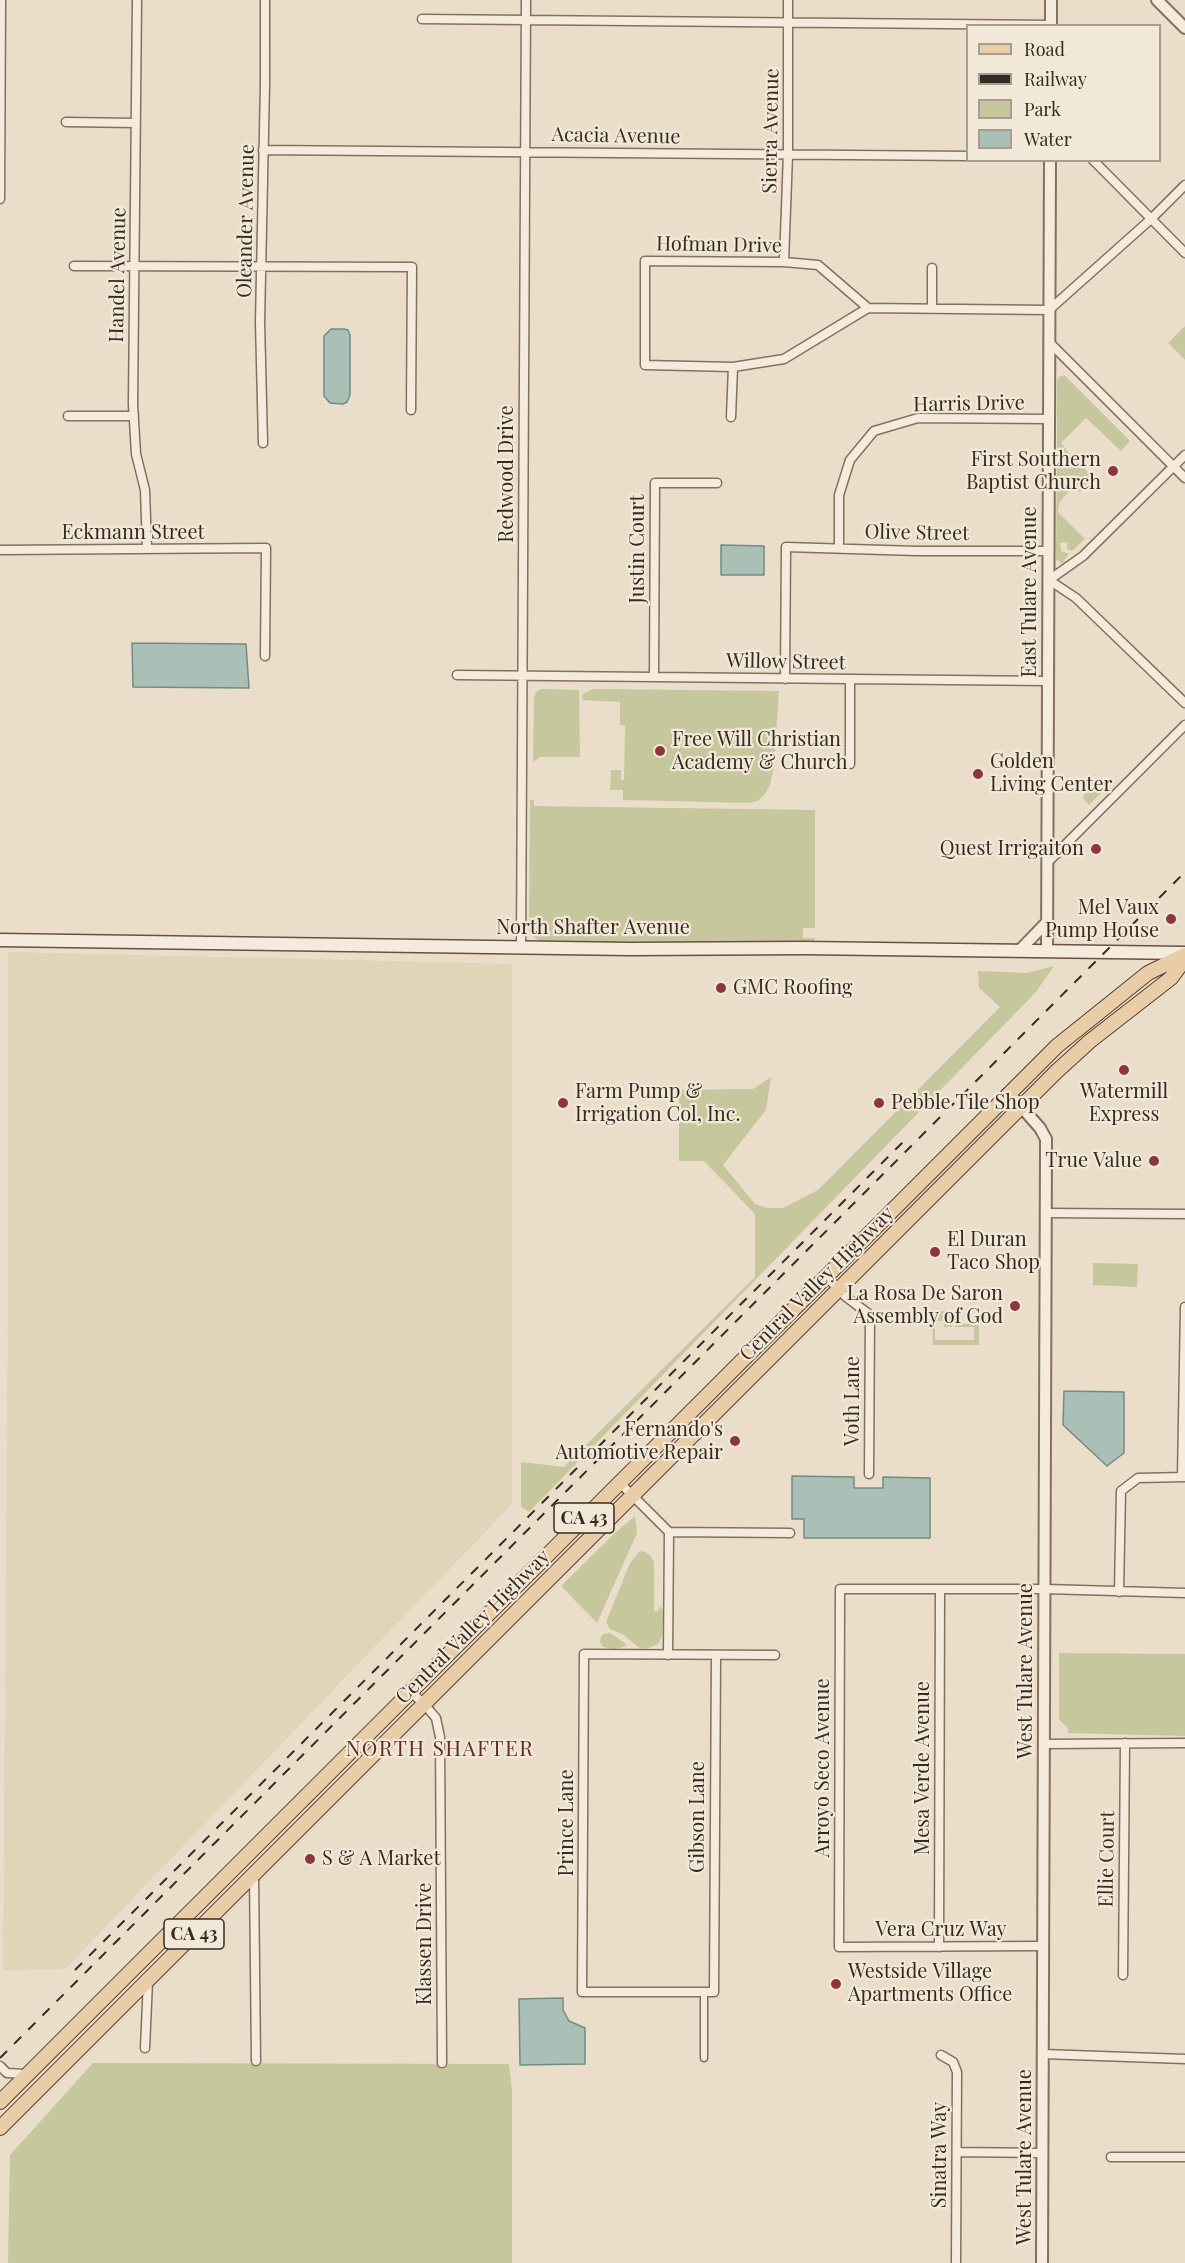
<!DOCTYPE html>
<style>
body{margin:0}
#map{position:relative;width:1185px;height:2263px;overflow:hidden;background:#eaddc9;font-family:"Playfair Display",serif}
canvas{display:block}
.legend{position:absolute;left:966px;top:24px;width:195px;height:138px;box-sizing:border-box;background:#f2e8d8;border:2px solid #a79c8f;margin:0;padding:8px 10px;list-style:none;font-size:18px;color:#372a22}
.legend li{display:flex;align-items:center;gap:12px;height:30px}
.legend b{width:30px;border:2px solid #a79c8f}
</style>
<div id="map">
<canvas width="1185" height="2263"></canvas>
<ul class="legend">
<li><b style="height:8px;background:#e8cda6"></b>Road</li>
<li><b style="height:8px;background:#372a22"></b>Railway</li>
<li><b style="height:16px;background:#c7c79e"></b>Park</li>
<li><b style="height:16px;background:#aabfb6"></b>Water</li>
</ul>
</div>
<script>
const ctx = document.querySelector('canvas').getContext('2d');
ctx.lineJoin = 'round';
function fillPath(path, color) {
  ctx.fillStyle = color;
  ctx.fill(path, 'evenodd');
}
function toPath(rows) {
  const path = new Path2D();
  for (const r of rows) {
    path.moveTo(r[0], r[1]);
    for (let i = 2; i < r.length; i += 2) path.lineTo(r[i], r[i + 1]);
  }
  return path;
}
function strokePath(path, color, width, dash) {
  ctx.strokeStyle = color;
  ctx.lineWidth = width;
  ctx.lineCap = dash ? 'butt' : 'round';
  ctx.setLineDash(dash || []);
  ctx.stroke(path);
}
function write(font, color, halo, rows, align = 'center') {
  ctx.font = font + ' "Playfair Display",serif';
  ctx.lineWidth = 4.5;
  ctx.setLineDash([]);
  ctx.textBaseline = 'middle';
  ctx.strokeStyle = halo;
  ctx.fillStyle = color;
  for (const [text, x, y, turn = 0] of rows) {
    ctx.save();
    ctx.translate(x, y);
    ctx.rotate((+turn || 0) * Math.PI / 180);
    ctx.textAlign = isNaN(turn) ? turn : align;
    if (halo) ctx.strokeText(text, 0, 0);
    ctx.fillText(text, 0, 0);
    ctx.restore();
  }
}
const farmland = toPath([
 [8,952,512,964,512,1504,65,1969,3,1970,8,1297]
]);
const green = toPath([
 [1185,326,1185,360,1168,343],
 [1064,375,1130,441,1121,451,1086,418,1061,443,1070,455,1094,478,1079,492,1072,488,1059,503,1058,512,1085,539,1072,551,1067,549,1067,542,1060,543,1061,551,1069,554,1064,560,1065,562,1061,563,1056,559,1057,461,1060,461,1057,458,1057,381,1059,377],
 [541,689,579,690,580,757,540,757,533,762,534,698,536,692],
 [593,689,779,691,774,766,770,785,765,794,758,801,749,803,623,800,623,790,610,790,611,770,621,770,621,780,624,780,625,726,620,725,620,702,582,700,583,694],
 [1090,778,1099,786,1106,781,1110,784,1089,805,1083,798],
 [530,800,534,800,534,806,815,810,815,928,803,928,803,938,815,938,814,944,541,942,529,933],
 [1054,966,1036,992,529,1512,521,1507,521,1462,564,1467,755,1277,755,1214,704,1161,679,1161,679,1090,753,1089,771,1077,766,1110,723,1165,755,1204,767,1208,783,1208,818,1190,1000,1007,979,988,978,971,1027,973],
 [1093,1263,1138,1264,1137,1287,1093,1285],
 [932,1311,952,1311,952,1327,944,1327,944,1321,935,1321,935,1340,974,1340,974,1327,955,1327,955,1324,979,1324,979,1345,933,1345],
 [635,1516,637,1533,597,1623,561,1586,615,1533],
 [643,1551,650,1555,654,1562,654,1611,658,1611,660,1606,663,1611,662,1636,658,1644,645,1649,638,1647,624,1635,610,1629,606,1622,630,1563,639,1552],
 [610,1633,626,1644,626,1646,615,1649,603,1647,600,1643,601,1636,604,1634],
 [1059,1653,1185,1654,1185,1736,1067,1733,1069,1730,1059,1719],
 [93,2063,509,2064,512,2090,512,2263,8,2263,10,2155]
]);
const water = toPath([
 [331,329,344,329,348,330,350,335,350,395,347,402,343,404,330,403,324,396,324,336,331,329],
 [721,545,764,546,764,575,721,575,721,545],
 [132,643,246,644,249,688,133,687,132,643],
 [1064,1391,1124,1392,1124,1453,1107,1466,1063,1425,1064,1391],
 [792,1476,854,1477,854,1488,883,1488,883,1477,930,1478,930,1538,804,1538,804,1519,792,1519,792,1476],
 [563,1998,563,2010,569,2021,585,2028,585,2064,520,2065,519,1999,563,1998]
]);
const pedestrian = toPath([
 [704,2058,704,1992]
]);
const minor = toPath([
 [137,0,133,404,136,454,145,490,147,549],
 [422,19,1051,25],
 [66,122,136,123],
 [263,150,968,156],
 [1093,160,1185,253],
 [0,199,1,0],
 [784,262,788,154,788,0],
 [74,266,412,267,411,410],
 [868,308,784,359,733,367,645,365,645,261,784,262,818,265,868,308,1049,310,1151,219,1185,185],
 [932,308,932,268],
 [1049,342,1185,478],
 [68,416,134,416],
 [731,417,733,367],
 [263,443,260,322,265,84,265,0],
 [1185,455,1083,556,1049,580,1076,598,1185,703],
 [839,548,839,495,850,460,874,431,918,418,1049,419],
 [0,550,266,548,265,656],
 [457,675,1048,681],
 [654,677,655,483,717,483],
 [785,679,786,547,917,551,1047,551],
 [850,764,850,679],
 [1047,863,1185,725],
 [521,948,526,0],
 [1046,1213,1185,1214],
 [826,1276,845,1296,870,1315,869,1474],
 [1182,1477,1185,1307],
 [620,1483,669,1532,668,1655],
 [669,1532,790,1533],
 [1119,1592,1121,1491,1138,1478,1185,1477],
 [716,1655,714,1992,582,1992,584,1654,775,1655],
 [410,1691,424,1704,436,1718,440,1737,442,2063],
 [1044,1744,1185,1743],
 [254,1874,256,2061],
 [1043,1946,839,1947,840,1589,1045,1589,1185,1593],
 [939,1947,940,1589],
 [1123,1975,1125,1743],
 [145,2048,148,1981],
 [1043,2054,1185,2059],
 [941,2055,953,2062,957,2072,956,2263],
 [0,2066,7,2073,26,2074],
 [957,2152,1043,2153],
 [1111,2157,1185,2157]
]);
const tertiary = toPath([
 [1157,0,1185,28],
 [1051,26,1051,0],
 [1019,951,1047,922],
 [1047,951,1050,160],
 [1009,1093,1040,1128,1046,1139,1046,1149,1042,2263]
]);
const secondary = toPath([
 [0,940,630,949,803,948,1185,953]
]);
const primary = toPath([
 [0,2102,1057,1046,1148,973,1185,955],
 [0,2128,1056,1072,1090,1041,1171,978,1185,959]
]);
const rail = toPath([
 [75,1970,905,1140],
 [0,2058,1185,872]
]);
const markers = [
 [1113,471,6,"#8d3640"],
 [660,751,6,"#8d3640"],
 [978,774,6,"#8d3640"],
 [1096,849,6,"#8d3640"],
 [1171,919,6,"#8d3640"],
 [721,988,6,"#8d3640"],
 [1124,1070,6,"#8d3640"],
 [563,1103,6,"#8d3640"],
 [879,1103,6,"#8d3640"],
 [1154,1161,6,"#8d3640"],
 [935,1252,6,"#8d3640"],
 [1015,1306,6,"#8d3640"],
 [735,1441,6,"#8d3640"],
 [310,1859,6,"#8d3640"],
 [836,1984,6,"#8d3640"]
];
const shields = [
 [584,1518,60],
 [194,1934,60]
];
const shieldNames = [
 ["CA 43",584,1518],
 ["CA 43",194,1934]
];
const streetNames = [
 ["Sierra Avenue",771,131,-89],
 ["Acacia Avenue",616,136,1],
 ["Oleander Avenue",246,221,-89],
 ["Hofman Drive",719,245,1],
 ["Handel Avenue",118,275,-89],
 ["Harris Drive",969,404,-1],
 ["Redwood Drive",507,474,-90],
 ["Eckmann Street",133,533],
 ["Olive Street",917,533,1],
 ["Justin Court",638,549,-90],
 ["East Tulare Avenue",1030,592,-90],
 ["Willow Street",786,662,1],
 ["North Shafter Avenue",593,928],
 ["Central Valley Highway",817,1284,-45],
 ["Voth Lane",853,1401,-90],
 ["Central Valley Highway",473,1627,-45],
 ["West Tulare Avenue",1026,1671,-90],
 ["Arroyo Seco Avenue",823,1768,-90],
 ["Mesa Verde Avenue",923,1768,-90],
 ["Gibson Lane",698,1817,-90],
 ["Prince Lane",567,1823,-90],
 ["Ellie Court",1107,1859,-89],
 ["Vera Cruz Way",941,1930],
 ["Klassen Drive",425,1944,-90],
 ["Sinatra Way",940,2155,-90],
 ["West Tulare Avenue",1025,2157,-90]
];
const poiNames = [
 ["First Southern",1101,460,"right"],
 ["Baptist Church",1101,483,"right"],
 ["Free Will Christian",672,740],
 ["Academy & Church",672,763],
 ["Golden",990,762],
 ["Living Center",990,785],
 ["Quest Irrigaiton",1084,849,"right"],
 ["Mel Vaux",1159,908,"right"],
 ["Pump House",1159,931,"right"],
 ["GMC Roofing",733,988],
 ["Farm Pump &",575,1092],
 ["Irrigation Col, Inc.",575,1115],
 ["Watermill",1124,1092,"center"],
 ["Express",1124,1115,"center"],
 ["Pebble Tile Shop",891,1103],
 ["True Value",1142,1161,"right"],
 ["El Duran",947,1240],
 ["Taco Shop",947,1263],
 ["La Rosa De Saron",1003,1294,"right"],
 ["Assembly of God",1003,1317,"right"],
 ["Fernando's",723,1430,"right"],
 ["Automotive Repair",723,1453,"right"],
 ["S & A Market",322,1859],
 ["Westside Village",848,1972],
 ["Apartments Office",848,1995]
];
const neighbourhoodNames = [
 ["NORTH SHAFTER",440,1749]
];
fillPath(farmland, '#dfd5b8');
fillPath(green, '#c7c79e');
fillPath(water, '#aabfb6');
strokePath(water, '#718d83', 1.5);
strokePath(pedestrian, '#857060', 9);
strokePath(minor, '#857060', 11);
strokePath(tertiary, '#857060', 14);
strokePath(secondary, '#675143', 15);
strokePath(primary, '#533f33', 16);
strokePath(pedestrian, '#f5ebdc', 6);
strokePath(minor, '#f5ebdc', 8);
strokePath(tertiary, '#f5ebdc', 10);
strokePath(secondary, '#f5ebdc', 12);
strokePath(primary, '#e8cda6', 14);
strokePath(rail, '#372a22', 2, [10, 10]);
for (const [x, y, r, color] of markers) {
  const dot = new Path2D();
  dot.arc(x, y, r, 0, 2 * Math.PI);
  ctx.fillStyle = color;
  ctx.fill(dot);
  strokePath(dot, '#f2e8d8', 2);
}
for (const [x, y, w] of shields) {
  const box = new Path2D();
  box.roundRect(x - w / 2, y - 15, w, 30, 4.5);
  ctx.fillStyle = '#f2e8d8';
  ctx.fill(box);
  strokePath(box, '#372a22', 1.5);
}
write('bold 18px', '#372a22', null, shieldNames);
write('20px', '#372a22', '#f2e8d8', streetNames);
write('20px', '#372a22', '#f2e8d8', poiNames, 'left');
ctx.letterSpacing = '1.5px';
write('21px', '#5f2c26', '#f2e8d8', neighbourhoodNames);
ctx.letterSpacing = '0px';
</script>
